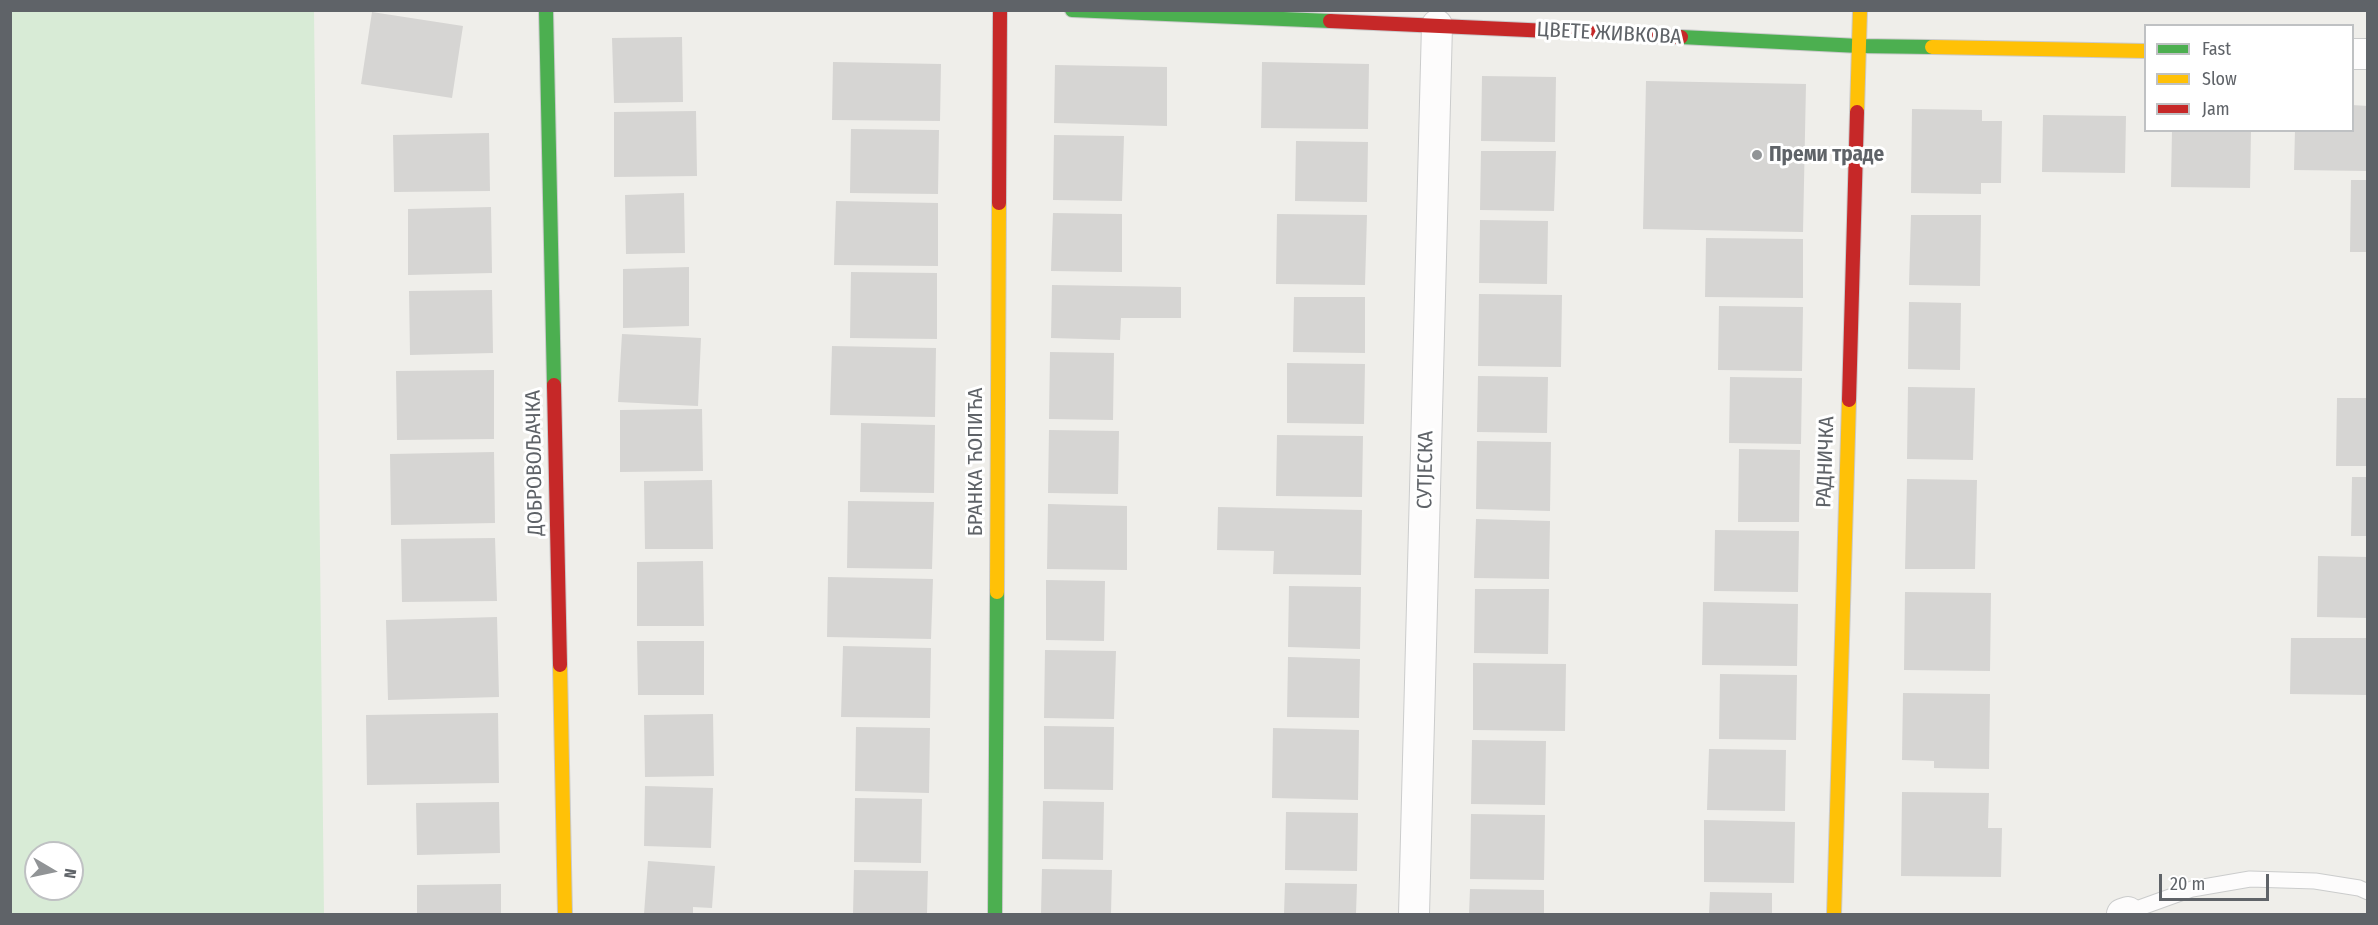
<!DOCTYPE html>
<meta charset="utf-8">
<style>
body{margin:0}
#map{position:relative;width:2378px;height:925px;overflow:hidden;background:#efeeea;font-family:"Fira Sans Condensed",sans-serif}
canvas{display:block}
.frame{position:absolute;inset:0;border:12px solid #5f6368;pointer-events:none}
.legend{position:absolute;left:2144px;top:24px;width:210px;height:108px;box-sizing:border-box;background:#fff;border:2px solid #bfc1c3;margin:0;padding:8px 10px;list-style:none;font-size:18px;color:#5f6368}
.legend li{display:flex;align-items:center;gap:12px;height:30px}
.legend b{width:30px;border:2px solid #bfc1c3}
.north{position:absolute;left:24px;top:841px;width:60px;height:60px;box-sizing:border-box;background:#fff;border:2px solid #bfc1c3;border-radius:50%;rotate:99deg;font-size:16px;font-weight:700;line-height:24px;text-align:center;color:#5f6368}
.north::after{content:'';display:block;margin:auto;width:21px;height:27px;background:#919496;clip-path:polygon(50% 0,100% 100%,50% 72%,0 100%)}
.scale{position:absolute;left:2159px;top:874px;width:110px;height:27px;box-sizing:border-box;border:3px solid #5f6368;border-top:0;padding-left:8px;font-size:18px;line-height:21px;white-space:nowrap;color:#5f6368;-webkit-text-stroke:4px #fff;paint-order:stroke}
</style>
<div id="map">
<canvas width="2378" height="925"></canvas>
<div class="frame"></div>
<ul class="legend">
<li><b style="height:8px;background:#4caf50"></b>Fast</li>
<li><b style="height:8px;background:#ffc107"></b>Slow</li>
<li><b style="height:8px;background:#c62828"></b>Jam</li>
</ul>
<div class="north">N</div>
<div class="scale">20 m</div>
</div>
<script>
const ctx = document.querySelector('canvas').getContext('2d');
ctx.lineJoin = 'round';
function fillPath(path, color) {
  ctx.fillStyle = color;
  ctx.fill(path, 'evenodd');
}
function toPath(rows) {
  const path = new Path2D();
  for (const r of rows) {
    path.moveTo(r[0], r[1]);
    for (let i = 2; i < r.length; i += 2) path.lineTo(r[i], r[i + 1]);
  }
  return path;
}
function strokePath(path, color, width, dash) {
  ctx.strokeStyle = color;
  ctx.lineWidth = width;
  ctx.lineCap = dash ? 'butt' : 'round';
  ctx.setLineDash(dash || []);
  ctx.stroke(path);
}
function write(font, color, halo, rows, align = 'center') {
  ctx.font = font + ' "Fira Sans Condensed",sans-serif';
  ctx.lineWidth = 6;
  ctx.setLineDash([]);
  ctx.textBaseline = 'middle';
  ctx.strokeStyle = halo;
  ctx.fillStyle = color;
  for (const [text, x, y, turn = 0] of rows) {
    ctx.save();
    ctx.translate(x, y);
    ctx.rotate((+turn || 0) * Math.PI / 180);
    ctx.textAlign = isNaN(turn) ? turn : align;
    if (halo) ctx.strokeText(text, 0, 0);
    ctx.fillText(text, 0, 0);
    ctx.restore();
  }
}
const green = toPath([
 [10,11,314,11,324,914,11,914],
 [36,853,72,853,72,889,36,889]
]);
const building = toPath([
 [372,12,463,26,452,98,361,84],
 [682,37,683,102,614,103,612,38],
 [833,62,941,64,940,121,832,120],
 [1262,62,1369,64,1368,129,1261,128],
 [1055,65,1167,67,1167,126,1054,123],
 [1482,76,1556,77,1555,142,1481,141],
 [1646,81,1806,84,1803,232,1643,229],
 [2352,105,2368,106,2368,171,2294,170,2295,130,2352,130],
 [1912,109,1982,110,1982,121,2002,121,2001,183,1981,183,1981,194,1911,193],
 [696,111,697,176,614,177,614,112],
 [2043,115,2126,116,2125,173,2042,172],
 [851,129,939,130,938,194,850,193],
 [2172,130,2251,130,2250,188,2171,187],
 [489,133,490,191,394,192,393,135],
 [1054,135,1124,136,1122,201,1053,200],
 [1296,141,1368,142,1367,202,1295,201],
 [1481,151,1556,151,1554,211,1480,210],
 [2351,180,2368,180,2368,252,2350,252],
 [684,193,685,253,626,254,625,195],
 [836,201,938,203,938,266,834,265],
 [491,207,492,273,408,275,408,209],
 [1053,213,1122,214,1122,272,1051,271],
 [1277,214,1367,215,1365,285,1276,284],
 [1911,215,1981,215,1980,286,1909,285],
 [1480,220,1548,221,1547,284,1479,283],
 [1706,238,1803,239,1803,298,1705,297],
 [689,267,689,326,623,328,623,269],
 [851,272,937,273,937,339,850,338],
 [1052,285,1181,287,1181,318,1121,318,1120,340,1051,338],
 [492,290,493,353,410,355,409,291],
 [1479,294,1562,295,1561,367,1478,366],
 [1294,297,1365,297,1365,353,1293,352],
 [1909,302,1961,303,1960,370,1908,369],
 [1719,306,1803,307,1802,371,1718,370],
 [622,334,701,338,698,406,618,402],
 [832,346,936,348,935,417,830,415],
 [1050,352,1114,353,1113,420,1049,419],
 [1287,363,1365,364,1364,424,1287,423],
 [494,370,494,439,397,440,396,371],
 [1478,376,1548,377,1547,433,1477,432],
 [1730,377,1802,378,1801,444,1729,443],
 [1908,387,1975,388,1973,460,1907,459],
 [2337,398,2368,398,2368,466,2336,466],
 [702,409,703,471,620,472,620,410],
 [861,423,935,425,934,493,860,492],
 [1049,430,1119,431,1118,494,1048,493],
 [1277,435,1363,436,1362,497,1276,496],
 [1477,441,1551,442,1550,511,1476,509],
 [1739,449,1800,450,1799,522,1738,522],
 [494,452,495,523,391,525,390,454],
 [2352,477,2368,477,2368,536,2351,536],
 [1907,479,1977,480,1975,569,1905,569],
 [712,480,713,549,645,549,644,481],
 [848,501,934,502,932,569,847,568],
 [1048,504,1127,506,1127,570,1047,569],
 [1218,507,1362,510,1361,575,1273,574,1274,551,1217,550],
 [1476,519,1550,521,1549,579,1474,578],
 [1715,530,1799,531,1798,592,1714,591],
 [495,538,497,601,402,602,401,539],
 [2318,556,2368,557,2368,618,2317,617],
 [703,561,704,626,637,626,637,562],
 [828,577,933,579,931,639,827,637],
 [1046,580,1105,581,1104,641,1046,640],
 [1289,586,1361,587,1360,649,1288,647],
 [1475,589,1549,589,1548,654,1474,653],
 [1905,592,1991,593,1990,671,1904,670],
 [1703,602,1798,604,1797,666,1702,665],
 [497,617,499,697,388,700,386,620],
 [2291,638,2368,638,2368,695,2290,694],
 [637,641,704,641,704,695,638,695],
 [843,646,931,648,930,718,841,717],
 [1045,650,1116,651,1114,719,1044,718],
 [1288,657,1360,659,1359,718,1287,717],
 [1473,663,1566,664,1565,731,1473,730],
 [1720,674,1797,675,1796,740,1719,739],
 [1903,693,1990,694,1989,769,1934,768,1934,761,1902,760],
 [498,713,499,783,367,785,366,715],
 [713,714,714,776,645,777,644,715],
 [1044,726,1114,727,1113,790,1044,789],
 [856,727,930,728,929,793,855,791],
 [1273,728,1359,730,1358,800,1272,798],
 [1472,740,1546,741,1545,805,1471,804],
 [1709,749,1786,750,1785,811,1707,810],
 [645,786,713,788,711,848,644,846],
 [1902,792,1989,793,1988,828,2002,828,2001,877,1901,876],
 [855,798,922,799,921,863,854,862],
 [1043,801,1104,802,1103,860,1042,859],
 [499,802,500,853,417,855,416,803],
 [1286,812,1358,813,1357,871,1285,870],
 [1471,814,1545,815,1544,880,1470,879],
 [1704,820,1795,822,1794,883,1704,882],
 [648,861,715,866,712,908,693,907,693,914,644,914],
 [1042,869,1112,870,1111,914,1041,914],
 [854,870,928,871,927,914,853,914],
 [1285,883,1357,884,1356,914,1284,914],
 [501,884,501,914,417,914,417,885],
 [1470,889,1544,890,1544,914,1469,914],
 [1710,892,1772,893,1772,914,1709,914]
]);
const lane = toPath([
 [2128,912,2192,889,2250,879,2315,881,2359,888,2368,892]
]);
const street = toPath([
 [2352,54,2368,54],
 [1414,914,1437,25],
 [2122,914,2128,912]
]);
const fast = toPath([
 [546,10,554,385],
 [1072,10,1330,21],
 [1681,37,1859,46,1932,47],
 [995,914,997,592]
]);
const slow = toPath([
 [1932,47,2146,51],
 [1857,112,1860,10],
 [997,592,999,203],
 [560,665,565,914],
 [1834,914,1849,400]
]);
const jam = toPath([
 [1330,21,1681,37],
 [999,203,1000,10],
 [554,385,560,665],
 [1849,400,1857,112]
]);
const markers = [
 [1757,155,6,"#919496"]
];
const streetNames = [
 ["ЦВЕТЕ ЖИВКОВА",1609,34,3],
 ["БРАНКА ЋОПИЋА",976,462,-90],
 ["РАДНИЧКА",1826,462,-88],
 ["ДОБРОВОЉАЧКА",535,463,-91],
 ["СУТЈЕСКА",1426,470,-89]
];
const poiNames = [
 ["Преми траде",1769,155]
];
fillPath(green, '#d8ebd6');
fillPath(building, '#d6d5d3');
strokePath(lane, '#cbcccc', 17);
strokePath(street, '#cbcccc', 32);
strokePath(fast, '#cacacb', 16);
strokePath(slow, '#cacacb', 16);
strokePath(jam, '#cacacb', 16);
strokePath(lane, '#fdfcfc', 15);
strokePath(street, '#fdfcfc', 30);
strokePath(fast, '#4caf50', 14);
strokePath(slow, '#ffc107', 14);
strokePath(jam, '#c62828', 14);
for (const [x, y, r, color] of markers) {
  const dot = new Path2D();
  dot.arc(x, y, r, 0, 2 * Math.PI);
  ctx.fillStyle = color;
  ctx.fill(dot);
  strokePath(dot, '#fff', 2);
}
write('21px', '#5f6368', '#fff', streetNames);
write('bold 21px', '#5f6368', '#fff', poiNames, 'left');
</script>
